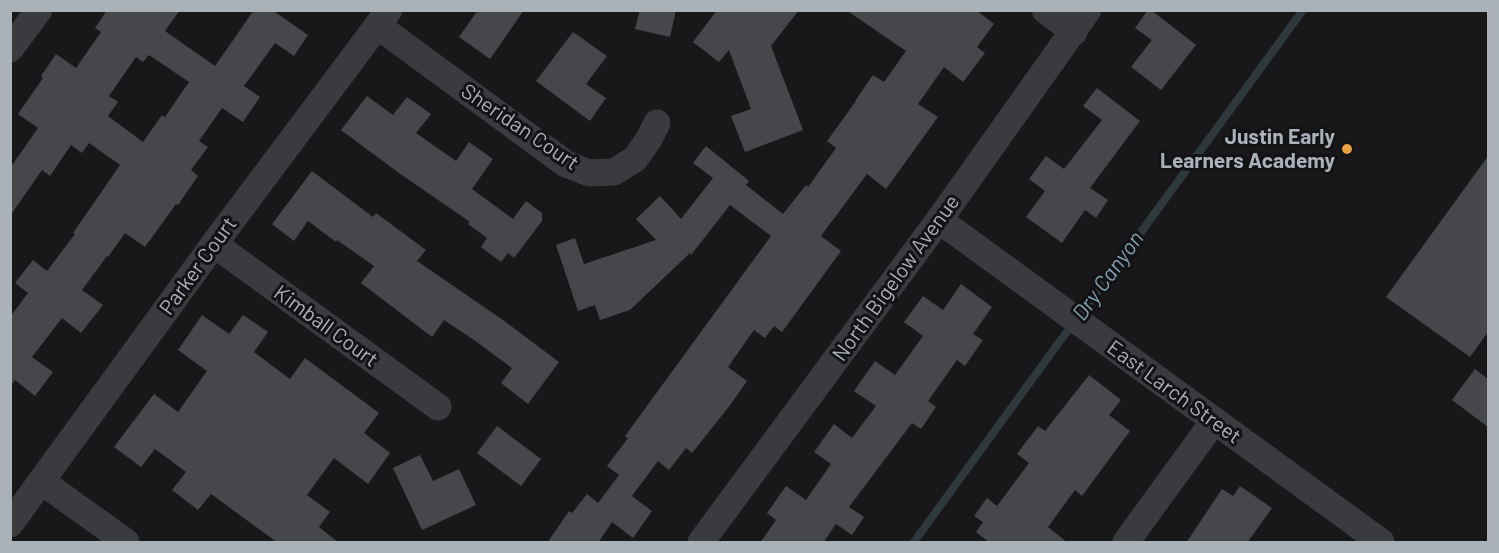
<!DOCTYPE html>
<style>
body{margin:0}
#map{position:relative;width:1499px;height:553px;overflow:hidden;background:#18181a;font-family:Barlow,sans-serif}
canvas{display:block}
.frame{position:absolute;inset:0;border:12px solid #abb1b9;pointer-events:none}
</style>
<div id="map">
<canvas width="1499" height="553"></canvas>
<div class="frame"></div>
</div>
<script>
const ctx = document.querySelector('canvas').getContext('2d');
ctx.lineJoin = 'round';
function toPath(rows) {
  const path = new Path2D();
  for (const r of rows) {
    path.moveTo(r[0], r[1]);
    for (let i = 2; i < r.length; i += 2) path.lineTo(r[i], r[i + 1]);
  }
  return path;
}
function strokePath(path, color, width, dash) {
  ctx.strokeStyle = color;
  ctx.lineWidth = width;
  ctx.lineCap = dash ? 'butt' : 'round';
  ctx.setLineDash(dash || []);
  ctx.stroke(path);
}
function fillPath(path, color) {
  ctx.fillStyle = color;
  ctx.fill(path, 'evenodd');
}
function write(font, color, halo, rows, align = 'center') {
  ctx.font = font + ' Barlow,sans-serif';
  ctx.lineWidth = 6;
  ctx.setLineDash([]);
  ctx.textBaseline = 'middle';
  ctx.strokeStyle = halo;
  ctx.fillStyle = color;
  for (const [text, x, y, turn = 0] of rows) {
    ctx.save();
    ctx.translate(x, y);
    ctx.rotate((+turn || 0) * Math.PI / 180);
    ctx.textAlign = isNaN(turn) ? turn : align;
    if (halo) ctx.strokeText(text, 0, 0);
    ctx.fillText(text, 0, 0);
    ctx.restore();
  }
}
const stream = toPath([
 [914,542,1057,345,1101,287,1303,10]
]);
const building = toPath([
 [107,10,180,10,165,31,215,66,254,10,272,10,308,35,294,56,275,43,244,86,260,97,243,122,222,108,199,141,208,147,191,170,198,176,178,205,176,204,145,247,125,233,108,257,107,256,82,290,103,305,81,333,62,318,32,357,53,372,35,396,15,380,10,387,10,317,28,293,15,283,33,260,47,271,75,234,73,233,120,165,89,143,82,153,71,145,50,176,42,170,10,216,10,168,38,128,18,114,43,78,41,76,56,54,76,68,101,32,95,28],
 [149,55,189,82,165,117,162,115,143,142,108,116,118,102,109,96,136,57,143,62],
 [478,10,524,10,490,59,459,37],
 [640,10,676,10,670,37,635,29],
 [717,10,799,10,771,46,803,130,745,152,731,116,751,109,729,50,719,62,693,42],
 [846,10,976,10,994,24,977,47,985,53,963,82,944,67,918,104,938,117,886,189,867,174,821,236,841,251,782,332,774,326,765,338,754,330,728,367,747,381,731,404,692,453,686,448,669,470,658,461,632,496,652,511,633,538,612,522,598,543,547,543,569,511,572,513,587,494,598,503,619,475,607,466,628,438,625,436,771,236,730,205,691,255,690,253,630,310,600,320,595,305,578,311,556,245,575,238,584,264,656,240,636,219,660,196,681,219,713,178,693,163,706,146,749,181,746,185,783,214,806,185,808,187,836,148,827,141,856,101,855,101,873,75,884,82,906,51],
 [1148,10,1151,10,1196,45,1161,90,1131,67,1152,40,1135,28],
 [573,32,607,56,586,84,606,98,590,121,536,81],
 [1097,88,1140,121,1090,188,1108,200,1096,218,1085,210,1062,243,1026,217,1045,191,1029,179,1046,156,1064,169,1102,120,1083,106],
 [367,96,393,115,407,97,431,114,416,133,456,161,469,142,493,159,472,189,513,219,526,201,542,213,542,221,514,258,508,253,501,262,481,247,487,238,468,224,470,222,399,173,341,130],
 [1488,156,1488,332,1470,357,1386,297],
 [312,171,373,217,376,213,426,250,417,261,503,320,559,362,528,404,501,383,512,368,474,340,444,320,432,337,361,283,374,266,337,240,336,242,308,221,294,241,272,224],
 [961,284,992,307,973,334,983,340,965,366,957,360,928,401,936,407,921,429,912,423,849,507,864,517,852,535,836,524,823,543,760,543,776,520,767,513,786,486,806,500,831,464,814,452,834,424,852,438,876,406,854,391,875,361,895,375,923,336,904,322,923,296,943,310],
 [202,315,229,334,243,315,268,332,254,352,290,379,305,358,379,413,364,433,390,453,368,484,334,458,307,495,330,512,319,527,339,543,278,543,211,494,198,510,172,490,186,472,155,449,141,467,114,447,154,394,178,412,207,371,178,350],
 [1475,369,1488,379,1488,427,1452,400],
 [1089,375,1121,400,1109,415,1130,431,1082,496,1075,490,1048,527,1068,543,990,543,976,532,983,522,974,516,987,498,997,506,1029,463,1017,454,1038,426,1045,431],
 [497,426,541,459,521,486,477,453],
 [420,455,433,481,459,469,476,505,422,530,393,468],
 [1240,486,1272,508,1247,543,1186,543,1222,489,1233,496]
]);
const minor = toPath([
 [1045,10,1074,32],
 [378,26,566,164,589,173,614,172,635,159,649,139,657,123],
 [10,49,39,10],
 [939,220,1381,542],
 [214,244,438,407],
 [41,481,126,542],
 [10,524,214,244,389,10],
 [701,542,939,220,1088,10],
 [1126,542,1214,421]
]);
const markers = [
 [1347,149,6,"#e7a043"]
];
const streetNames = [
 ["Sheridan Court",520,127,34],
 ["Parker Court",198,266,-54],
 ["North Bigelow Avenue",896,278,-54],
 ["Kimball Court",326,326,36],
 ["East Larch Street",1174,392,36]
];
const poiNames = [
 ["Justin Early",1335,137],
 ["Learners Academy",1335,161]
];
const waterNames = [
 ["Dry Canyon",1108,276,-54]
];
strokePath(stream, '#2f383d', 8);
fillPath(building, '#45474a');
strokePath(minor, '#393b3f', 27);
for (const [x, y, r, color] of markers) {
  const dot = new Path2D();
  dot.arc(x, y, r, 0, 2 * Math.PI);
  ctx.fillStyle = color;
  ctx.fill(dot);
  strokePath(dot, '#131315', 2);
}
write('21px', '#abb1b9', '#131315', streetNames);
write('bold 21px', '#abb1b9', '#131315', poiNames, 'right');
write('italic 22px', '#85a1b2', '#131315', waterNames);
</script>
